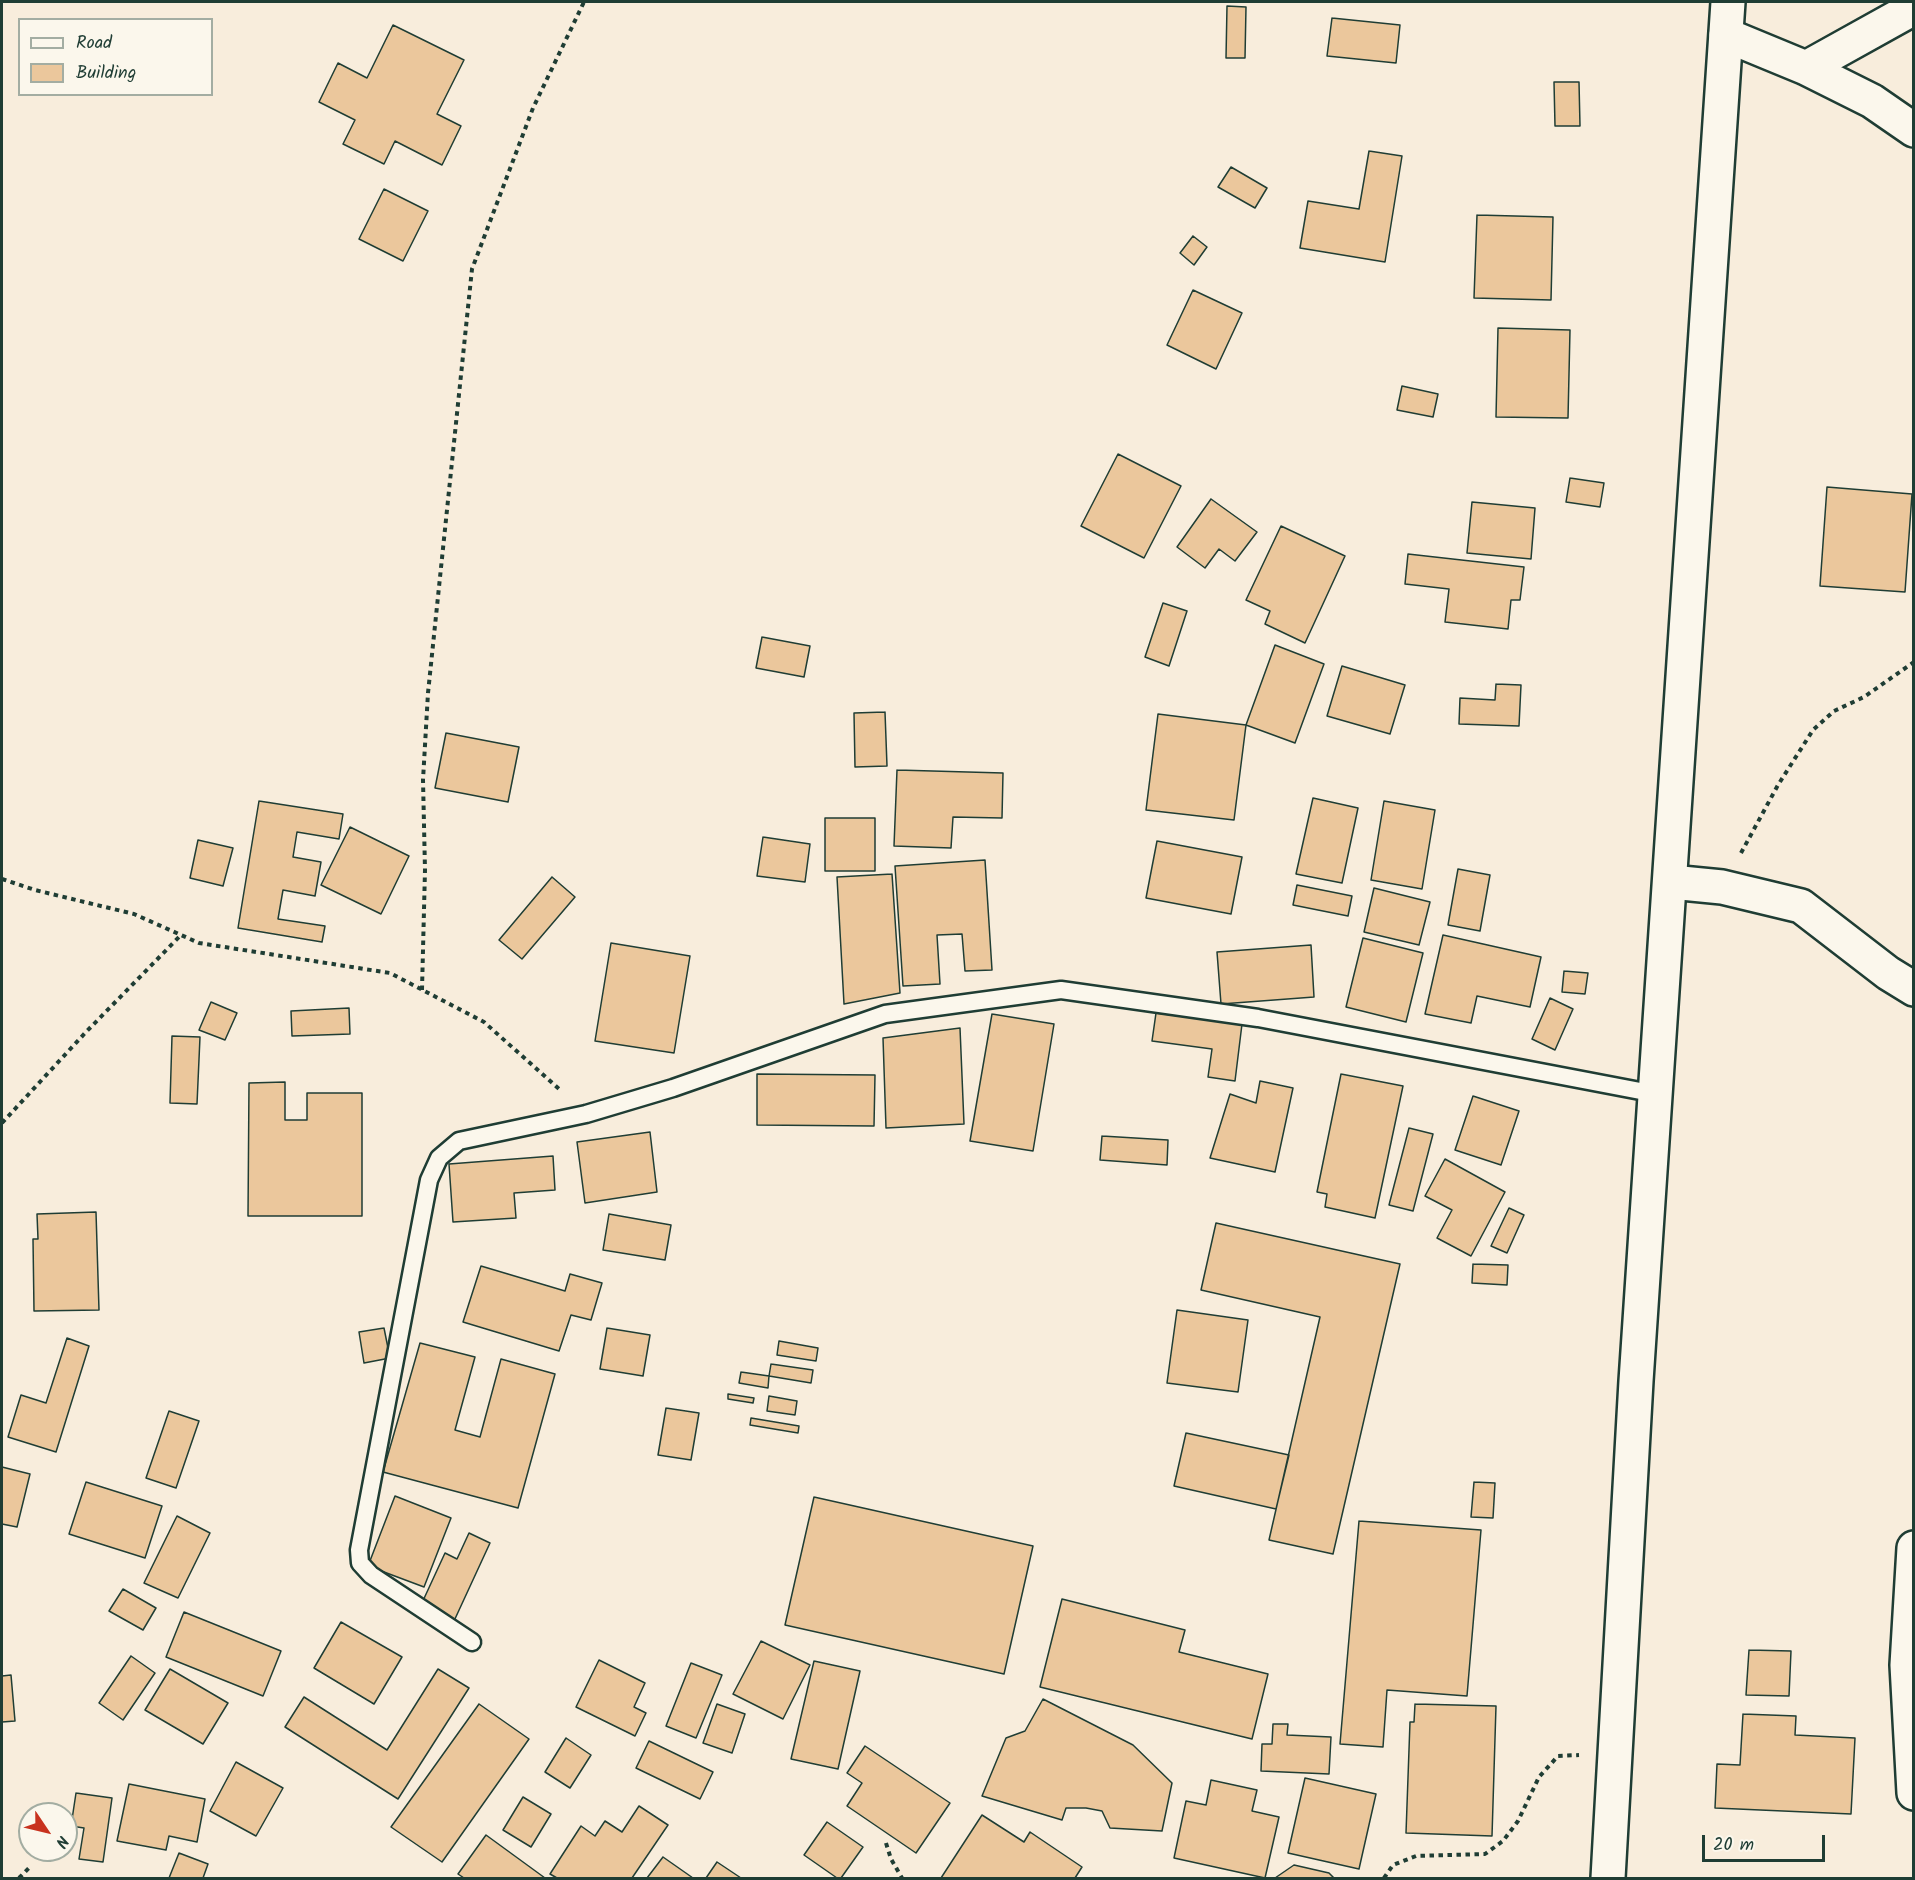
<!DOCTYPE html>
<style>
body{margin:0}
#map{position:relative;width:1915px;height:1880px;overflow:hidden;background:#f8eddc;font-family:Kalam,sans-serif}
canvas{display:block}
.frame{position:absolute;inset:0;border:3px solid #1f3d34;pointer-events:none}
.legend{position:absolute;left:18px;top:18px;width:195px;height:78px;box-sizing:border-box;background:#fbf7ec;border:2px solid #a3ada2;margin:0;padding:8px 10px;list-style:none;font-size:18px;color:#1f3d34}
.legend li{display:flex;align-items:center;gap:12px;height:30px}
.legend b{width:30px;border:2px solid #a3ada2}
.north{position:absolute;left:18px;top:1802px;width:60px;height:60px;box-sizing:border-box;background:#fbf7ec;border:2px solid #a3ada2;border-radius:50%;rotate:125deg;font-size:16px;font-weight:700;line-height:24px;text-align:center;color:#1f3d34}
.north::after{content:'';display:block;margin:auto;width:21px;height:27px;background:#c8321e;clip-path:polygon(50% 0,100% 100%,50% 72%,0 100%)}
.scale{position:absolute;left:1702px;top:1835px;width:123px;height:27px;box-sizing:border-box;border:3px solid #1f3d34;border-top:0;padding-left:8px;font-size:18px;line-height:21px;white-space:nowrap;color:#1f3d34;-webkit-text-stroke:4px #fbf7ec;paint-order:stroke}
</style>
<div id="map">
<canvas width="1915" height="1880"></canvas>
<div class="frame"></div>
<ul class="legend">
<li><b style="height:8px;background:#fbf7ec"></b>Road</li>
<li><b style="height:16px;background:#ebc79c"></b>Building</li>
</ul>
<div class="north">N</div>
<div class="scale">20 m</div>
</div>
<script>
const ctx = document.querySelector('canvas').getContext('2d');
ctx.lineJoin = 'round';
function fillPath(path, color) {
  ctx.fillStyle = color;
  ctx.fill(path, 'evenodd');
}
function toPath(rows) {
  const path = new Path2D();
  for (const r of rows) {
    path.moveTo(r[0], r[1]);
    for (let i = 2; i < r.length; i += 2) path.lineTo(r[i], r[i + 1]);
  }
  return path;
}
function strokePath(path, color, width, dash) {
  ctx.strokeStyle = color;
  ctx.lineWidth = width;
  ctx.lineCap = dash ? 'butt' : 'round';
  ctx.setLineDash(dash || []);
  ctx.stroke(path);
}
const building = toPath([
 [1227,6,1246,7,1245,58,1226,58,1227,6],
 [1332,18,1400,25,1396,63,1327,56,1332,18],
 [393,25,464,60,437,114,461,126,442,165,395,141,384,164,343,144,355,120,319,102,338,63,367,78,393,25],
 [1554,82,1579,82,1580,126,1555,126,1554,82],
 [1369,151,1402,156,1385,262,1300,248,1308,201,1359,209,1369,151],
 [1231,167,1267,188,1255,208,1218,187,1231,167],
 [384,189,428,211,403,261,359,239,384,189],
 [1477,215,1553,217,1551,300,1474,298,1477,215],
 [1193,236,1207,247,1194,265,1180,253,1193,236],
 [1193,290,1242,313,1216,369,1167,345,1193,290],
 [1498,328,1570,330,1568,418,1496,417,1498,328],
 [1402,386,1438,394,1433,417,1397,410,1402,386],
 [1118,454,1181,486,1144,558,1081,526,1118,454],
 [1570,478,1604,483,1600,507,1566,502,1570,478],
 [1827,487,1912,494,1905,592,1820,586,1827,487],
 [1211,499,1257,532,1235,561,1219,549,1205,568,1177,547,1211,499],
 [1472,502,1535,508,1531,559,1467,553,1472,502],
 [1281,526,1345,556,1305,643,1265,624,1270,611,1246,600,1281,526],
 [1408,554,1524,567,1520,600,1511,600,1508,629,1445,622,1449,589,1405,584,1408,554],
 [1163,603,1187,611,1169,666,1145,657,1163,603],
 [762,637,810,646,804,677,756,668,762,637],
 [1275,645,1324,664,1295,743,1246,725,1275,645],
 [1342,666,1405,685,1390,734,1327,716,1342,666],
 [1496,684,1521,685,1519,726,1459,724,1460,698,1495,700,1496,684],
 [885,712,887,766,855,767,854,713,885,712],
 [1158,714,1246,725,1234,820,1146,810,1158,714],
 [446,733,519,747,508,802,435,788,446,733],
 [897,770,1003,773,1002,818,953,817,951,848,894,846,897,770],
 [1313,798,1358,808,1342,883,1296,874,1313,798],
 [259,801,343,814,339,839,297,832,293,857,321,862,315,896,283,890,278,919,325,926,322,942,238,928,259,801],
 [1384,801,1435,810,1422,889,1371,880,1384,801],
 [825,818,875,818,875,871,825,871,825,818],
 [350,827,409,856,381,914,321,885,350,827],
 [763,837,810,844,805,882,757,876,763,837],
 [198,840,233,848,223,886,190,878,198,840],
 [1157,841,1242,857,1231,914,1146,898,1157,841],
 [985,860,992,970,965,971,962,934,937,935,940,984,903,986,895,866,985,860],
 [1458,869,1490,875,1480,931,1448,925,1458,869],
 [892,874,900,993,844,1004,837,877,892,874],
 [552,877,575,897,522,959,499,940,552,877],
 [1297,885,1352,896,1348,916,1293,905,1297,885],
 [1374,888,1430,902,1419,945,1364,932,1374,888],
 [1443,935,1541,957,1530,1007,1477,996,1471,1023,1425,1014,1443,935],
 [1363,938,1423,953,1406,1022,1346,1007,1363,938],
 [611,943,690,956,674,1053,595,1041,611,943],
 [1311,945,1314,997,1221,1004,1217,952,1311,945],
 [1564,971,1588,973,1585,994,1562,992,1564,971],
 [1550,998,1573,1009,1555,1050,1532,1039,1550,998],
 [211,1002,237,1013,225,1040,199,1030,211,1002],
 [349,1008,350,1034,292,1036,291,1011,349,1008],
 [1156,1013,1242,1024,1235,1081,1208,1077,1212,1049,1152,1041,1156,1013],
 [992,1014,1054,1024,1033,1151,970,1141,992,1014],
 [960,1028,964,1124,886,1128,883,1038,960,1028],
 [172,1036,200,1037,197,1104,170,1103,172,1036],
 [757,1074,875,1075,874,1126,757,1125,757,1074],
 [1341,1074,1403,1086,1375,1218,1325,1207,1327,1194,1317,1192,1341,1074],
 [1260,1081,1293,1088,1275,1172,1210,1158,1230,1094,1256,1103,1260,1081],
 [285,1082,285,1120,307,1120,307,1093,362,1093,362,1216,248,1216,249,1083,285,1082],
 [1473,1096,1519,1111,1501,1165,1455,1150,1473,1096],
 [1409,1128,1433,1134,1413,1211,1389,1205,1409,1128],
 [650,1132,657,1192,585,1203,577,1142,650,1132],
 [1102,1136,1168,1140,1167,1165,1100,1160,1102,1136],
 [553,1156,555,1190,514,1193,516,1218,453,1222,449,1164,553,1156],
 [1445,1159,1505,1192,1471,1256,1437,1238,1452,1210,1425,1196,1445,1159],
 [1509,1208,1524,1215,1507,1253,1491,1246,1509,1208],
 [96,1212,99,1310,34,1311,33,1239,38,1239,37,1214,96,1212],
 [609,1214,671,1225,665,1260,603,1250,609,1214],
 [1216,1223,1400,1264,1333,1554,1269,1540,1320,1317,1201,1290,1216,1223],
 [1473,1264,1508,1265,1507,1285,1472,1283,1473,1264],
 [481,1266,565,1291,570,1274,602,1283,591,1320,571,1315,559,1351,463,1322,481,1266],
 [1177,1310,1248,1320,1238,1392,1167,1383,1177,1310],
 [384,1328,390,1358,364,1363,359,1332,384,1328],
 [607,1328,650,1335,643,1376,600,1369,607,1328],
 [67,1338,89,1346,56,1452,8,1437,21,1395,46,1403,67,1338],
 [779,1341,818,1348,816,1361,777,1355,779,1341],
 [420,1343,475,1357,455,1430,480,1437,501,1359,555,1374,518,1508,383,1472,420,1343],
 [771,1364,813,1370,811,1383,769,1376,771,1364],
 [741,1372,769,1376,768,1388,739,1383,741,1372],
 [728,1394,754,1398,753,1403,728,1399,728,1394],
 [769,1396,797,1401,795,1415,767,1411,769,1396],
 [666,1408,699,1413,691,1460,658,1455,666,1408],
 [169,1411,199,1421,176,1488,146,1478,169,1411],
 [751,1418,799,1426,798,1433,750,1425,751,1418],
 [1186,1433,1289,1455,1276,1509,1174,1486,1186,1433],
 [2,1467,30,1474,17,1527,2,1524,2,1467],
 [86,1482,162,1506,145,1558,69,1534,86,1482],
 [1474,1482,1495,1483,1493,1518,1471,1517,1474,1482],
 [395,1496,451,1518,424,1587,368,1566,395,1496],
 [814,1497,1033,1546,1004,1674,785,1625,814,1497],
 [177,1516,210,1533,178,1598,144,1583,177,1516],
 [1359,1521,1481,1530,1467,1696,1387,1690,1383,1747,1340,1744,1359,1521],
 [469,1533,490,1543,454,1621,421,1605,445,1553,457,1559,469,1533],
 [123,1589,156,1608,143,1630,109,1611,123,1589],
 [1062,1599,1185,1630,1179,1652,1268,1674,1252,1739,1040,1687,1062,1599],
 [184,1612,281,1651,263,1696,166,1657,184,1612],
 [341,1622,402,1657,374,1704,314,1668,341,1622],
 [761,1641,810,1665,783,1719,733,1694,761,1641],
 [1749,1650,1791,1651,1789,1696,1746,1695,1749,1650],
 [131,1656,155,1673,123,1720,99,1703,131,1656],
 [599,1660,645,1683,634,1707,646,1713,635,1736,576,1707,599,1660],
 [814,1661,860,1671,838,1769,791,1759,814,1661],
 [691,1663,722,1675,696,1738,666,1726,691,1663],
 [170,1669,228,1703,203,1744,145,1710,170,1669],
 [438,1669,469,1688,398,1799,285,1727,304,1697,387,1750,438,1669],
 [11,1675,15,1721,2,1722,2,1676,11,1675],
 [1043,1699,1133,1745,1172,1783,1162,1831,1110,1828,1102,1811,1086,1808,1066,1808,1062,1820,982,1796,1006,1738,1025,1731,1043,1699],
 [479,1704,529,1739,442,1862,391,1827,479,1704],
 [717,1704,745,1714,732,1753,703,1743,717,1704],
 [1415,1704,1496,1706,1492,1836,1406,1833,1410,1722,1414,1722,1415,1704],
 [1743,1714,1796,1716,1795,1735,1855,1738,1851,1814,1715,1808,1717,1764,1740,1765,1743,1714],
 [1273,1724,1288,1724,1287,1735,1331,1737,1329,1774,1261,1771,1262,1744,1272,1744,1273,1724],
 [566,1738,591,1755,570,1788,545,1772,566,1738],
 [649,1741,713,1772,700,1799,636,1768,649,1741],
 [865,1746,950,1803,916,1853,847,1806,862,1783,847,1773,865,1746],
 [236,1762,283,1788,256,1836,210,1811,236,1762],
 [1305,1778,1376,1794,1359,1869,1288,1853,1305,1778],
 [1211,1780,1257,1790,1252,1811,1279,1817,1265,1878,1174,1858,1186,1801,1206,1805,1211,1780],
 [129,1784,205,1799,197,1842,169,1836,166,1850,117,1841,129,1784],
 [76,1793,112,1798,103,1862,79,1859,84,1828,71,1826,76,1793],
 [523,1797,551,1814,531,1847,503,1830,523,1797],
 [639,1806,668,1825,632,1878,557,1878,550,1874,581,1826,595,1836,605,1821,622,1832,639,1806],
 [982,1815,1024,1842,1030,1832,1082,1867,1075,1878,941,1878,982,1815],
 [827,1822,863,1847,841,1878,837,1878,804,1855,827,1822],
 [486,1835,545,1878,464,1878,458,1874,486,1835],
 [179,1853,208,1864,203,1878,169,1878,179,1853],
 [663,1857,693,1878,647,1878,663,1857],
 [717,1862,741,1878,706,1878,717,1862],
 [1294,1865,1329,1873,1334,1878,1275,1878,1294,1865]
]);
const path = toPath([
 [1741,853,1778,785,1813,730,1834,711,1864,697,1914,662],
 [2,879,35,890,134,914,199,943,390,973,484,1022,559,1089],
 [422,990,425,870,423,780,428,693,472,269,533,108,584,2],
 [2,1123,86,1032,181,935],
 [886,1843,891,1859,902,1878],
 [19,1878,31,1866],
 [1384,1878,1393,1865,1416,1856,1485,1854,1503,1841,1518,1821,1539,1777,1558,1756,1579,1755]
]);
const service = toPath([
 [472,1642,371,1575,360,1563,359,1550,429,1180,439,1158,459,1141,586,1114,673,1088,885,1014,1061,990,1258,1018,1656,1094]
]);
const minor = toPath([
 [1726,35,1806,68,1872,101,1914,130],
 [1806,68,1914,8],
 [1671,882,1722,887,1801,906,1888,973,1914,989],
 [1914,1548,1907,1665,1914,1793]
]);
const secondary = toPath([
 [1608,1878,1636,1381,1728,2]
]);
fillPath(building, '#ebc79c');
strokePath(building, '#1f3d34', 1.5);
strokePath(service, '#1f3d34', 21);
strokePath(minor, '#1f3d34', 38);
strokePath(secondary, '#1f3d34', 38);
strokePath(path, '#1f3d34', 4, [4.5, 4.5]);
strokePath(service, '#fbf7ec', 16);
strokePath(minor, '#fbf7ec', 33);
strokePath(secondary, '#fbf7ec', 33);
</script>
